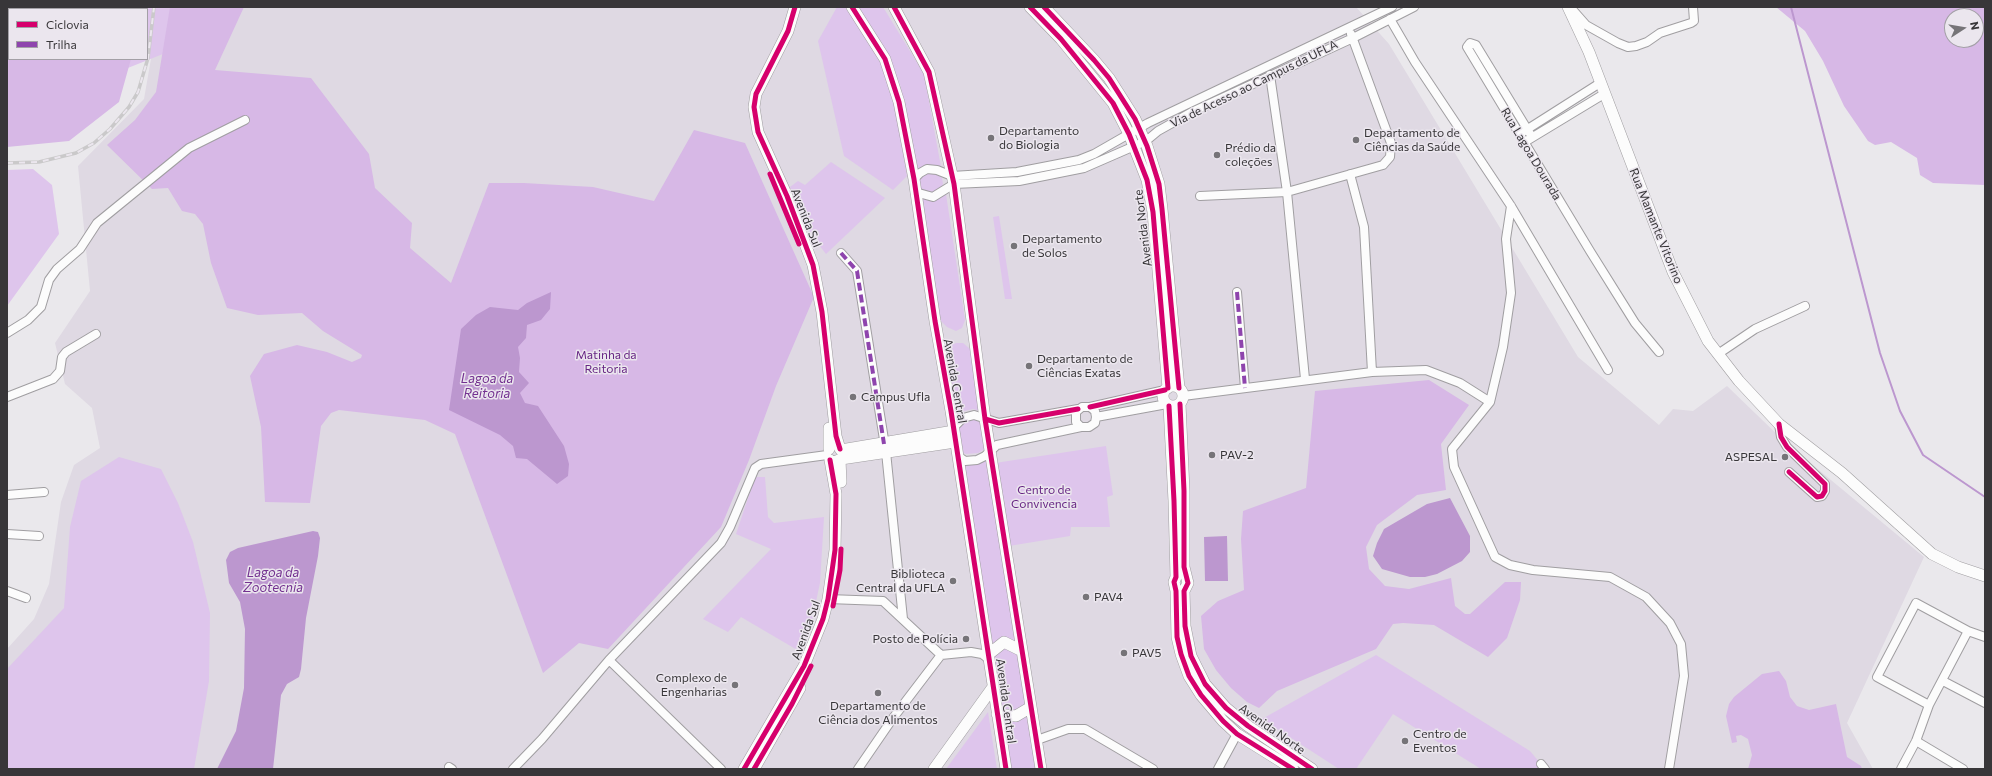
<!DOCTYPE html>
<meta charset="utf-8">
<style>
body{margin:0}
#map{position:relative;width:1992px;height:776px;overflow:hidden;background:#eae8ec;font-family:Commissioner,sans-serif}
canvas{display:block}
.frame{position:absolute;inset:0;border:8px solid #383639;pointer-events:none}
.legend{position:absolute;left:8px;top:8px;width:140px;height:52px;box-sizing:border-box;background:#ebe6ee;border:1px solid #a3a0a6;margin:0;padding:5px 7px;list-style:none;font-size:12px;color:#383639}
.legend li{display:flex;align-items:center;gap:8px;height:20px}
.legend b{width:20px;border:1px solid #a3a0a6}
.north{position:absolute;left:1944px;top:8px;width:40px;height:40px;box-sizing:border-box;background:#ebe6ee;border:1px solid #a3a0a6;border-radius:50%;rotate:78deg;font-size:11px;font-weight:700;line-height:16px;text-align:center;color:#383639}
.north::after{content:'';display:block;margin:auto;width:14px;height:18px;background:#767478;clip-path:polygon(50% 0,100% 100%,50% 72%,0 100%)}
</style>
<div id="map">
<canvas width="1992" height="776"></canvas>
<div class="frame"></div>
<ul class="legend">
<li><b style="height:5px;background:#d6006c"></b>Ciclovia</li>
<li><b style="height:5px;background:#8e44ad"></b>Trilha</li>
</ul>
<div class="north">N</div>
</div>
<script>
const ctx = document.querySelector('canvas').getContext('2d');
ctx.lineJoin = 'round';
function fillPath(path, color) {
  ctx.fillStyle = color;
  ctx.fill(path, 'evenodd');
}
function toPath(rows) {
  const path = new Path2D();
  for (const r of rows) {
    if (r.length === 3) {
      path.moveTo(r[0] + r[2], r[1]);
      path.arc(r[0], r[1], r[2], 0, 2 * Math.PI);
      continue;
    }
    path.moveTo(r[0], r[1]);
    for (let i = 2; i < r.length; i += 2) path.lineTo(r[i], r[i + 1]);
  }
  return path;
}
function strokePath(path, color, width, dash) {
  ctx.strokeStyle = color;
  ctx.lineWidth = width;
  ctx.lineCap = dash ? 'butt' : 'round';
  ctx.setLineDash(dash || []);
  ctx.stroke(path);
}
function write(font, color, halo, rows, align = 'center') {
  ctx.font = font + ' Commissioner,sans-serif';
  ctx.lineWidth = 3;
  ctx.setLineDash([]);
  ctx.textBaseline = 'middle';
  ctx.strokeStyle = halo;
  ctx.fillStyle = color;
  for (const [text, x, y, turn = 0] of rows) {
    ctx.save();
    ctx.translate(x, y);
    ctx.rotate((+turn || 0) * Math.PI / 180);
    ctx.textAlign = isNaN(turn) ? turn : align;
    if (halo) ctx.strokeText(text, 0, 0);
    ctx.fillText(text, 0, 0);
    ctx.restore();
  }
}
const built = toPath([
 [160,7,1356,7,1389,44,1578,357,1659,425,1673,409,1693,411,1727,386,1785,442,1924,557,1847,723,1873,769,7,769,7,649,34,619,49,584,61,502,74,465,100,448,92,408,65,384,55,343,90,291,78,166,144,99]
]);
const green = toPath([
 [7,7,193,7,173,50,65,93,7,139],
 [9,9,147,9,147,59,9,59],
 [837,7,845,7,880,59,895,103,907,176,893,190,844,156,818,41],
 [856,7,883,7,924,74,941,167,926,166,916,171,900,84,884,48],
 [831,162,885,198,826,254,803,224,790,187,798,181,805,185],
 [33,169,52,185,59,234,7,306,7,170],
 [925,173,936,173,942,178,943,184,940,190,933,193,922,191,918,187,917,181],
 [946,194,965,320,962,328,956,331,947,327,941,321,920,196,933,200,940,198],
 [999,216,1012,299,1005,299,993,217],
 [956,343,963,343,970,349,972,354,980,411,973,409,964,411,955,418,946,355,948,347],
 [977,419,981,422,985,449,978,453,966,454,961,451,957,428,967,420],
 [1106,446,1113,495,1107,497,1110,527,1071,527,1070,536,1009,546,995,463],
 [119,457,161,469,178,503,193,542,210,613,209,681,194,769,7,769,7,669,64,608,70,527,81,481],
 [986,458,1018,645,991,650,963,463,973,465],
 [755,477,765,477,768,517,774,523,824,517,820,583,812,620,799,651,741,617,728,632,703,619,771,549,736,534],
 [1005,644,1019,652,1027,705,1013,713,999,712,992,655],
 [1376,655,1530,751,1545,769,1481,769,1393,714,1356,769,1339,769,1262,719],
 [1029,711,1038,769,1009,769,1000,717],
 [988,712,997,769,946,769]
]);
const forest = toPath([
 [7,7,146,7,145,9,9,9,9,59,131,59,119,102,69,141,7,147],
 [170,7,244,7,215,70,311,78,369,154,375,188,412,223,410,248,451,283,489,183,524,183,593,187,654,201,694,130,745,143,814,297,776,386,749,460,721,527,608,649,579,643,543,673,455,434,425,420,339,410,331,413,321,426,310,503,265,502,261,427,250,376,264,354,297,345,327,352,352,362,361,358,362,355,323,331,302,313,258,315,227,308,211,263,203,224,195,214,182,211,168,188,152,189,107,145,135,120,156,92],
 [1776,7,1985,7,1985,185,1933,183,1920,175,1917,158,1891,142,1875,145,1868,141,1844,106,1823,61,1805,31],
 [1952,16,1976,16,1976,40,1952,40],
 [1429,380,1469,405,1441,444,1446,490,1417,495,1377,525,1366,547,1369,569,1385,586,1409,589,1451,578,1455,606,1465,614,1470,614,1505,582,1521,582,1520,600,1507,638,1488,657,1434,625,1403,623,1393,624,1376,649,1277,691,1259,708,1247,702,1231,688,1216,670,1204,649,1201,616,1218,601,1244,590,1241,539,1243,511,1306,488,1315,391],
 [1779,671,1786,681,1790,697,1797,706,1809,710,1836,704,1847,757,1861,766,1862,769,1748,769,1752,755,1748,739,1741,735,1736,736,1737,742,1732,743,1726,716,1729,704,1734,697,1762,674]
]);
const water = toPath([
 [551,292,550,309,541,320,527,325,526,338,518,347,520,358,519,372,529,383,520,393,525,403,538,406,564,446,569,464,568,476,557,484,527,459,516,458,513,446,500,435,449,410,461,329,476,315,490,307,518,310,527,303],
 [1450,498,1470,536,1470,552,1462,561,1437,574,1425,577,1410,577,1382,569,1373,556,1377,543,1384,529,1427,504],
 [313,531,318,532,320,538,318,556,306,618,301,669,299,677,287,684,281,695,273,769,217,769,236,731,244,688,245,629,240,602,229,583,226,560,230,552,238,548],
 [1227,536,1228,581,1205,581,1204,537]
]);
const stream = toPath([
 [1791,7,1880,353,1900,411,1923,455,1985,497]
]);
const street = toPath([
 [1571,8,1586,25,1618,43,1628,47,1636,46,1647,42,1660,33,1691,23,1694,21,1693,7],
 [1390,19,1415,62,1511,206,1608,370],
 [1270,75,1287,192,1305,379],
 [1523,132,1600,83],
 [1532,137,1476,45,1470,43,1467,47,1590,251,1635,323,1659,352],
 [1528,140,1604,94],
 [1350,174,1364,227,1372,372],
 [914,179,920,173,927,169,937,170,952,176,1017,172,1079,160,1094,154,1148,123,1392,7],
 [915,192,933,197,954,184,1019,181,1084,168,1146,141,1158,131,1192,112,1353,38,1414,7],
 [1200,196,1287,192,1383,165,1390,157,1391,143,1351,34],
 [1511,206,1506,239,1511,293,1503,347,1490,402,1452,449,1454,467,1495,557,1510,565,1533,570,1610,577,1646,597,1670,623,1681,644,1684,676,1669,769],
 [841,253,857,271,886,452,903,619],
 [1237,292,1245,388],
 [7,333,28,320,41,307,49,280,57,269,80,249,97,223,189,148,245,120],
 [1718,354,1755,329,1805,306],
 [1183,396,1372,372,1426,370,1460,383,1490,402],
 [7,397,53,379,60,371,62,357,66,352,96,334],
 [1090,407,1165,390],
 [1096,417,1167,404],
 [1779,424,1781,437,1787,447,1825,484,1825,491,1822,496,1817,497,1789,472],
 [953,428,963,418,974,415,999,423,1078,409],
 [958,456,965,461,977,460,985,456,997,445,1081,427,1089,427,1095,423,1096,417,1095,411,1090,407,1082,407,1076,412,1076,422,1081,427],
 [7,495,44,492],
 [7,534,39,536],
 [7,591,26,598],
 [828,599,883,601,941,655,971,652,982,654,990,660],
 [609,660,721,769],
 [1943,681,1985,703],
 [1929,705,1877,677,1916,603,1968,631,1985,637],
 [1037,740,1068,729,1085,729,1153,769],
 [1916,741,1963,769],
 [1541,764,1545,769],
 [449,767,452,769],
 [513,769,542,739,609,660,721,543,730,527,755,468,761,464,827,455],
 [858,769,893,718,941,655],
 [1218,769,1237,734],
 [1901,769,1916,741,1929,705,1968,631]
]);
const secondary = toPath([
 [795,7,788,31,756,94,754,107,758,132,787,196,813,265,822,312,836,436,840,449],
 [852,7,885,59,899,102,914,179,935,321,951,411,1006,769],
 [894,7,929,72,954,184,985,419,1041,769],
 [1030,7,1061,39,1113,103,1129,134,1147,180,1153,212,1168,388],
 [1044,7,1094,60,1109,78,1135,119,1147,146,1159,184,1162,209,1179,388],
 [1568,7,1589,52,1673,272,1708,341,1739,381,1779,424,1842,473,1932,554,1958,567,1985,576],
 [1173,396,10],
 [1180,404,1184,491,1184,567,1188,583,1184,591,1185,626,1191,656,1205,684,1226,708,1248,726,1312,769],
 [1169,406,1174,501,1176,577,1174,582,1176,591,1177,637,1181,654,1189,676,1201,695,1223,721,1237,734,1293,769],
 [829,428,829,449],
 [841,450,954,431],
 [840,460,841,482],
 [834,462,841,459,955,442],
 [989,654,1004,642,1022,651],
 [997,714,1016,716,1031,707],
 [744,769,804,666,823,619,828,599,835,550,836,494,830,460],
 [754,769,800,688],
 [934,769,993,687]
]);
const rail = toPath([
 [7,163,39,162,76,153,94,143,110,129,129,107,138,92,148,58,154,7]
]);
const quiet = toPath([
 [841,253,857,271,884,444],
 [1237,292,1245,388]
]);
const cycleway = toPath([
 [795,7,788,31,756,94,754,107,758,132,787,196,813,265,822,312,836,436,840,449],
 [852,7,885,59,899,102,914,179,935,321,951,411,1006,769],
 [894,7,929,72,954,184,985,419,1041,769],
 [1030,7,1061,39,1113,103,1129,134,1147,180,1153,212,1168,388],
 [1044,7,1094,60,1109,78,1135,119,1147,146,1159,184,1162,209,1179,388],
 [770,174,799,244],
 [1180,404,1184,491,1184,567,1188,583,1184,591,1185,626,1191,656,1205,684,1226,708,1248,726,1312,769],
 [1169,406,1174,501,1176,577,1174,582,1176,591,1177,637,1181,654,1189,676,1201,695,1223,721,1237,734,1293,769],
 [1090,407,1165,390],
 [985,419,999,423,1078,409],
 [1779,424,1781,437,1787,447,1825,484,1825,491,1822,496,1817,497,1789,472],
 [833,606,840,570,841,549],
 [744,769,804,666,823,619,828,599,835,550,836,494,830,460],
 [754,769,792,704,811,666]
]);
const markers = [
 [991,138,4,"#767478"],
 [1356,140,4,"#767478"],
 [1217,155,4,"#767478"],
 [1014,246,4,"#767478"],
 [1029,366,4,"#767478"],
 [853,397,4,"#767478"],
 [1212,455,4,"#767478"],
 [1785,457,4,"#767478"],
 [953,581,4,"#767478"],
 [1086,597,4,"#767478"],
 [966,639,4,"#767478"],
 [1124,653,4,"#767478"],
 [735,685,4,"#767478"],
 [878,693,4,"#767478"],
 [1405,741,4,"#767478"]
];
const streetNames = [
 ["Via de Acesso ao Campus da UFLA",1254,84,-26],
 ["Rua Lagoa Dourada",1531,154,59],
 ["Avenida Sul",806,218,68],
 ["Rua Mamante Vitorino",1656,226,68],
 ["Avenida Norte",1143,228,-97],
 ["Avenida Central",955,381,80],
 ["Avenida Sul",806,630,-70],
 ["Avenida Central",1006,701,82],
 ["Avenida Norte",1272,729,35]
];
const poiNames = [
 ["Departamento",999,131],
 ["do Biologia",999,145],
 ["Departamento de",1364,133],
 ["Ciências da Saúde",1364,147],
 ["Prédio da",1225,148],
 ["coleções",1225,162],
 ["Departamento",1022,239],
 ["de Solos",1022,253],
 ["Departamento de",1037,359],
 ["Ciências Exatas",1037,373],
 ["Campus Ufla",861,397],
 ["PAV-2",1220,455],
 ["ASPESAL",1777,457,"right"],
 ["Biblioteca",945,574,"right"],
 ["Central da UFLA",945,588,"right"],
 ["PAV4",1094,597],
 ["Posto de Polícia",958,639,"right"],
 ["PAV5",1132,653],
 ["Complexo de",727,678,"right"],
 ["Engenharias",727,692,"right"],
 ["Departamento de",878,706,"center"],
 ["Ciência dos Alimentos",878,720,"center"],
 ["Centro de",1413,734],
 ["Eventos",1413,748]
];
const parkNames = [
 ["Matinha da",606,355],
 ["Reitoria",606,369],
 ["Centro de",1044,490],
 ["Convivencia",1044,504]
];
const waterNames = [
 ["Lagoa da",487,379],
 ["Reitoria",487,394],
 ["Lagoa da",273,573],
 ["Zootecnia",273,588]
];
fillPath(built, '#dfd9e3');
fillPath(green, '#dec5ec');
fillPath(forest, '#d7b8e6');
fillPath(water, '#bc97cf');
strokePath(stream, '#bc97cf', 2);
strokePath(street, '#a09ea1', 10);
strokePath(secondary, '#a09ea1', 12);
strokePath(street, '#fcfcfc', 8);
strokePath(secondary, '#fcfcfc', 11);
strokePath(rail, '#cac9ca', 3.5);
strokePath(rail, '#ebe6ee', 2, [6]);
strokePath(quiet, '#8e44ad', 4, [8, 4]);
strokePath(cycleway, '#d6006c', 5);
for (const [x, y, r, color] of markers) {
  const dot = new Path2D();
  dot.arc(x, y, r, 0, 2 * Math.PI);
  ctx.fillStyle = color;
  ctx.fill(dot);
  strokePath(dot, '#ebe6ee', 1.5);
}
write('12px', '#383639', '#ebe6ee', streetNames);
write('12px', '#383639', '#ebe6ee', poiNames, 'left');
write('12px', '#672584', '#ebe6ee', parkNames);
write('italic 13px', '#733190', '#ebe6ee', waterNames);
</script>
